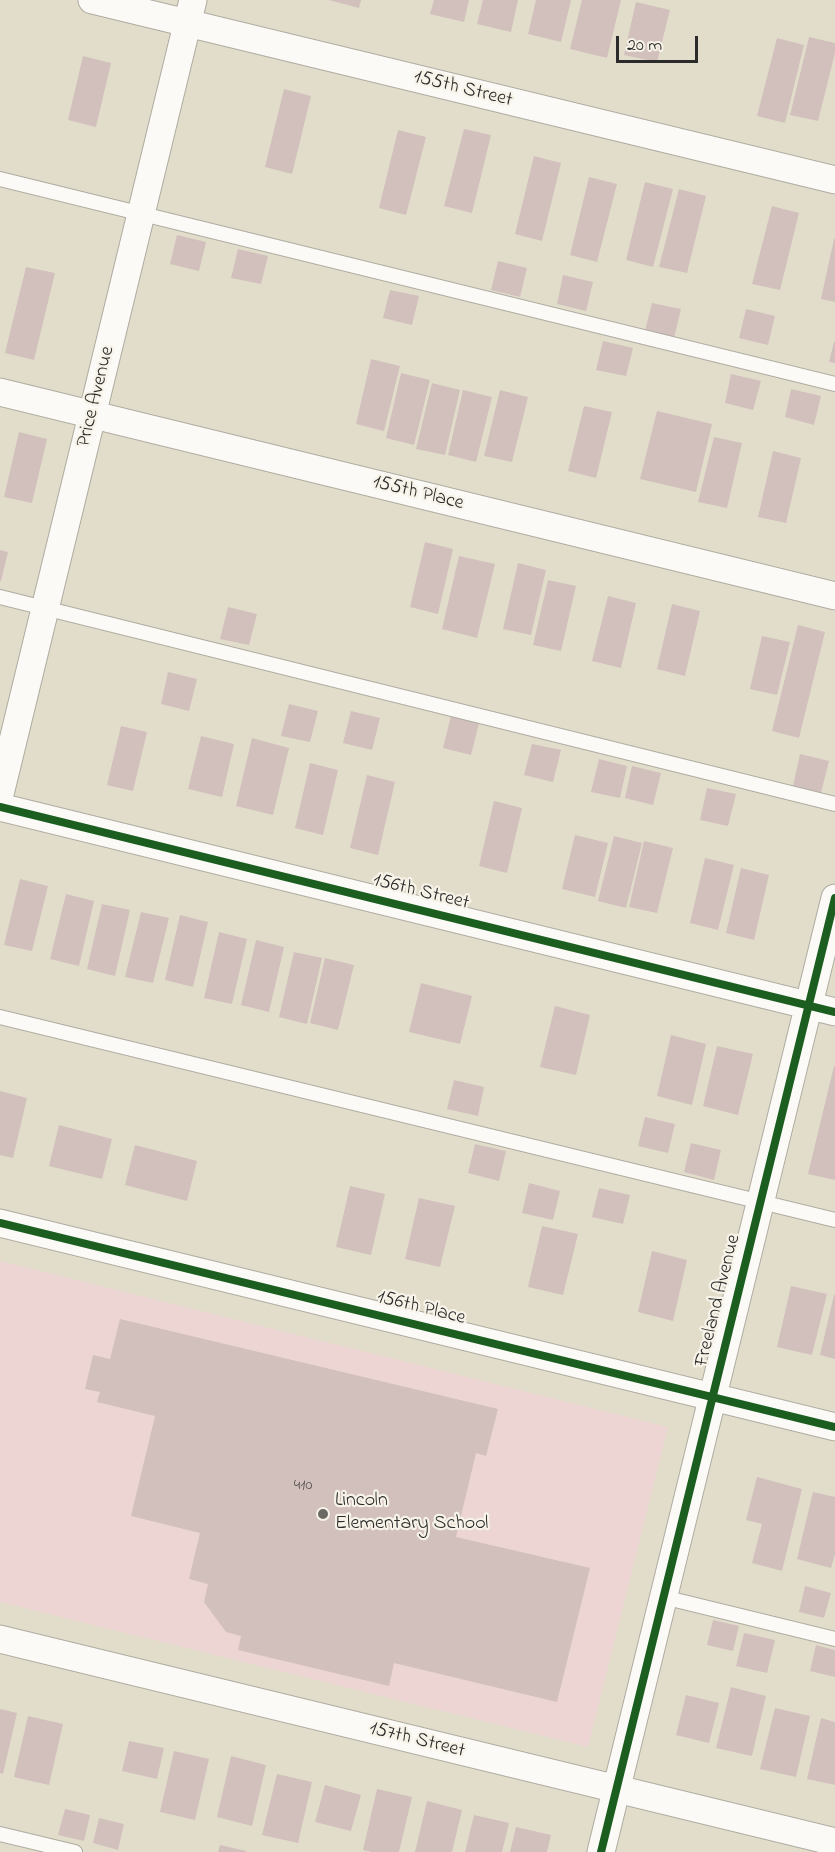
<!DOCTYPE html>
<style>
body{margin:0}
#map{position:relative;width:835px;height:1852px;overflow:hidden;background:#e2ddcb;font-family:"Indie Flower",sans-serif}
canvas{display:block}
.scale{position:absolute;left:616px;top:36px;width:82px;height:27px;box-sizing:border-box;border:3px solid #2b2b2b;border-top:0;padding-left:8px;font-size:18px;line-height:21px;white-space:nowrap;color:#2b2b2b;-webkit-text-stroke:4px #f7f3e8;paint-order:stroke}
</style>
<div id="map">
<canvas width="835" height="1852"></canvas>
<div class="scale">20 m</div>
</div>
<script>
const ctx = document.querySelector('canvas').getContext('2d');
ctx.lineJoin = 'round';
function fillPath(path, color) {
  ctx.fillStyle = color;
  ctx.fill(path, 'evenodd');
}
function toPath(rows) {
  const path = new Path2D();
  for (const r of rows) {
    path.moveTo(r[0], r[1]);
    for (let i = 2; i < r.length; i += 2) path.lineTo(r[i], r[i + 1]);
  }
  return path;
}
function strokePath(path, color, width, dash) {
  ctx.strokeStyle = color;
  ctx.lineWidth = width;
  ctx.lineCap = dash ? 'butt' : 'round';
  ctx.setLineDash(dash || []);
  ctx.stroke(path);
}
function write(font, color, halo, rows, align = 'center') {
  ctx.font = font + ' "Indie Flower",sans-serif';
  ctx.lineWidth = 4.5;
  ctx.setLineDash([]);
  ctx.textBaseline = 'middle';
  ctx.strokeStyle = halo;
  ctx.fillStyle = color;
  for (const [text, x, y, turn = 0] of rows) {
    ctx.save();
    ctx.translate(x, y);
    ctx.rotate((+turn || 0) * Math.PI / 180);
    ctx.textAlign = isNaN(turn) ? turn : align;
    if (halo) ctx.strokeText(text, 0, 0);
    ctx.fillText(text, 0, 0);
    ctx.restore();
  }
}
const built = toPath([
 [0,1261,668,1427,588,1747,0,1602]
]);
const building = toPath([
 [329,0,361,0,359,8],
 [434,0,469,0,464,22,430,14],
 [483,0,518,0,511,32,477,24],
 [536,0,571,0,561,42,528,34],
 [582,0,621,0,607,58,570,49],
 [636,2,670,10,657,62,624,55],
 [809,37,835,43,835,53,818,121,790,115],
 [777,38,804,45,785,123,757,116],
 [83,56,111,63,96,127,68,120],
 [284,89,311,96,292,174,265,167],
 [464,129,491,135,472,213,444,206],
 [398,130,426,137,406,215,379,208],
 [534,156,561,163,542,241,515,234],
 [589,177,617,184,597,262,570,255],
 [645,182,673,189,653,267,626,260],
 [679,189,706,196,687,273,659,267],
 [772,206,799,213,780,290,752,284],
 [177,235,206,242,199,271,170,264],
 [834,239,835,239,835,302,821,299],
 [238,249,268,256,261,284,231,278],
 [498,261,527,268,520,297,491,290],
 [26,267,55,273,34,360,5,353],
 [563,275,593,282,586,311,557,304],
 [390,290,419,296,412,325,383,318],
 [652,303,681,309,674,338,645,331],
 [746,309,775,316,768,345,739,338],
 [603,341,633,348,626,376,596,370],
 [834,342,835,342,835,363,829,362],
 [371,359,400,366,384,431,356,424],
 [401,373,430,380,414,445,386,438],
 [731,374,761,381,753,410,725,403],
 [432,383,460,390,445,455,416,449],
 [791,389,821,396,814,425,785,417],
 [463,390,492,397,476,462,448,455],
 [500,390,528,397,512,462,484,456],
 [584,406,612,412,596,478,568,471],
 [657,411,712,424,696,492,640,479],
 [19,432,47,439,32,503,4,497],
 [714,437,742,443,727,508,698,502],
 [773,451,801,458,786,523,758,517],
 [425,542,453,549,438,614,410,607],
 [0,550,8,552,1,581,0,581],
 [459,556,495,564,477,638,442,629],
 [518,563,546,570,531,635,503,629],
 [548,580,576,586,561,651,533,645],
 [608,596,636,603,621,668,592,661],
 [672,604,700,611,685,676,657,669],
 [228,607,257,614,249,645,220,639],
 [798,625,825,632,799,738,772,731],
 [762,636,790,642,777,695,750,689],
 [168,672,197,679,189,711,161,704],
 [289,704,318,711,310,742,281,736],
 [351,711,380,718,372,750,343,743],
 [451,716,479,723,471,755,443,748],
 [121,726,147,732,133,791,107,785],
 [201,736,234,744,222,797,188,789],
 [252,738,289,748,273,815,236,806],
 [532,744,561,750,553,782,524,775],
 [800,754,829,761,821,793,793,786],
 [599,759,627,766,620,798,591,792],
 [310,763,338,770,323,835,295,828],
 [632,766,661,773,653,805,625,798],
 [367,775,395,782,378,855,350,848],
 [707,788,736,794,728,826,700,820],
 [494,801,522,808,507,873,479,866],
 [575,835,608,843,595,897,562,889],
 [614,836,642,843,626,908,598,901],
 [644,841,673,848,657,913,629,907],
 [705,858,734,865,718,930,690,923],
 [741,868,769,875,754,940,726,933],
 [20,879,48,886,32,951,4,945],
 [66,894,94,901,79,966,50,959],
 [102,904,130,910,115,976,87,969],
 [141,912,169,918,153,983,125,977],
 [180,915,208,922,193,987,165,980],
 [219,932,247,939,232,1004,204,998],
 [256,940,284,947,269,1012,241,1005],
 [294,952,322,958,307,1024,279,1017],
 [325,958,354,965,338,1030,310,1023],
 [421,983,472,996,460,1044,409,1032],
 [555,1006,590,1015,576,1075,540,1067],
 [671,1035,706,1044,692,1105,657,1096],
 [717,1046,753,1054,738,1115,703,1106],
 [834,1066,835,1066,835,1180,808,1174],
 [454,1080,484,1087,478,1116,447,1109],
 [0,1091,27,1098,13,1158,0,1155],
 [645,1117,675,1124,668,1153,638,1146],
 [59,1125,112,1139,102,1179,49,1166],
 [691,1143,721,1150,714,1180,684,1172],
 [475,1144,506,1151,499,1181,468,1173],
 [135,1145,197,1161,187,1201,125,1185],
 [529,1183,560,1191,553,1220,522,1213],
 [350,1186,385,1194,371,1255,336,1247],
 [599,1188,630,1195,623,1224,592,1217],
 [419,1198,455,1206,440,1267,405,1259],
 [542,1226,578,1234,563,1295,528,1287],
 [652,1251,687,1260,673,1321,638,1312],
 [791,1286,827,1294,812,1355,777,1347],
 [834,1295,835,1295,835,1359,820,1355],
 [120,1319,498,1409,486,1456,476,1453,456,1537,590,1568,557,1702,394,1663,389,1686,238,1650,241,1636,226,1632,204,1602,208,1584,189,1579,200,1533,131,1516,155,1416,97,1402,100,1392,85,1389,93,1355,110,1359],
 [757,1477,802,1489,782,1571,752,1563,762,1524,746,1520],
 [813,1492,835,1497,835,1554,831,1568,797,1559],
 [805,1586,831,1593,824,1618,799,1612],
 [713,1620,739,1626,733,1651,707,1645],
 [744,1633,775,1640,767,1673,736,1666],
 [816,1645,835,1650,835,1677,810,1671],
 [731,1687,766,1696,752,1756,716,1748],
 [686,1695,719,1703,709,1743,676,1735],
 [775,1708,810,1716,796,1777,760,1769],
 [0,1709,17,1713,3,1774,0,1773],
 [28,1716,63,1724,49,1785,14,1777],
 [821,1718,835,1722,835,1785,807,1779],
 [129,1741,164,1748,157,1779,122,1771],
 [174,1751,209,1759,195,1820,160,1812],
 [231,1756,266,1765,252,1826,217,1817],
 [277,1774,312,1782,298,1843,262,1835],
 [325,1785,361,1795,351,1831,315,1822],
 [377,1789,412,1797,399,1852,372,1852,363,1850],
 [427,1801,462,1810,452,1852,415,1852],
 [65,1809,90,1815,84,1841,58,1835],
 [474,1815,509,1823,502,1852,465,1852],
 [99,1818,124,1824,118,1850,93,1843],
 [516,1827,551,1835,547,1852,510,1852],
 [220,1845,246,1851,246,1852,218,1852]
]);
const lane = toPath([
 [0,179,835,384],
 [0,597,835,804],
 [0,1017,835,1220],
 [663,1597,835,1639],
 [0,1834,75,1852]
]);
const street = toPath([
 [92,0,835,180],
 [0,392,835,596],
 [0,794,193,0],
 [0,807,835,1012],
 [0,1223,835,1427],
 [0,1639,835,1842],
 [601,1852,835,898]
]);
const cycleway = toPath([
 [0,807,835,1012],
 [0,1223,835,1427],
 [601,1852,835,898]
]);
const markers = [
 [323,1514,6,"#6b6963"]
];
const numberNames = [
 ["410",303,1486]
];
const streetNames = [
 ["155th Street",463,90,14],
 ["Price Avenue",97,397,-76],
 ["155th Place",418,494,14],
 ["156th Street",421,893,14],
 ["Freeland Avenue",719,1301,-76],
 ["156th Place",421,1309,14],
 ["157th Street",417,1741,14]
];
const poiNames = [
 ["Lincoln",335,1502],
 ["Elementary School",335,1525]
];
fillPath(built, '#ecd5d3');
fillPath(building, '#d2c0bd');
strokePath(lane, '#aeaba0', 16);
strokePath(street, '#aeaba0', 29);
strokePath(lane, '#fbfaf7', 14);
strokePath(street, '#fbfaf7', 27);
strokePath(cycleway, '#1b5e20', 8);
for (const [x, y, r, color] of markers) {
  const dot = new Path2D();
  dot.arc(x, y, r, 0, 2 * Math.PI);
  ctx.fillStyle = color;
  ctx.fill(dot);
  strokePath(dot, '#f7f3e8', 2);
}
write('16px', '#555050', null, numberNames);
write('20px', '#2b2b2b', '#f7f3e8', streetNames);
write('20px', '#2b2b2b', '#f7f3e8', poiNames, 'left');
</script>
